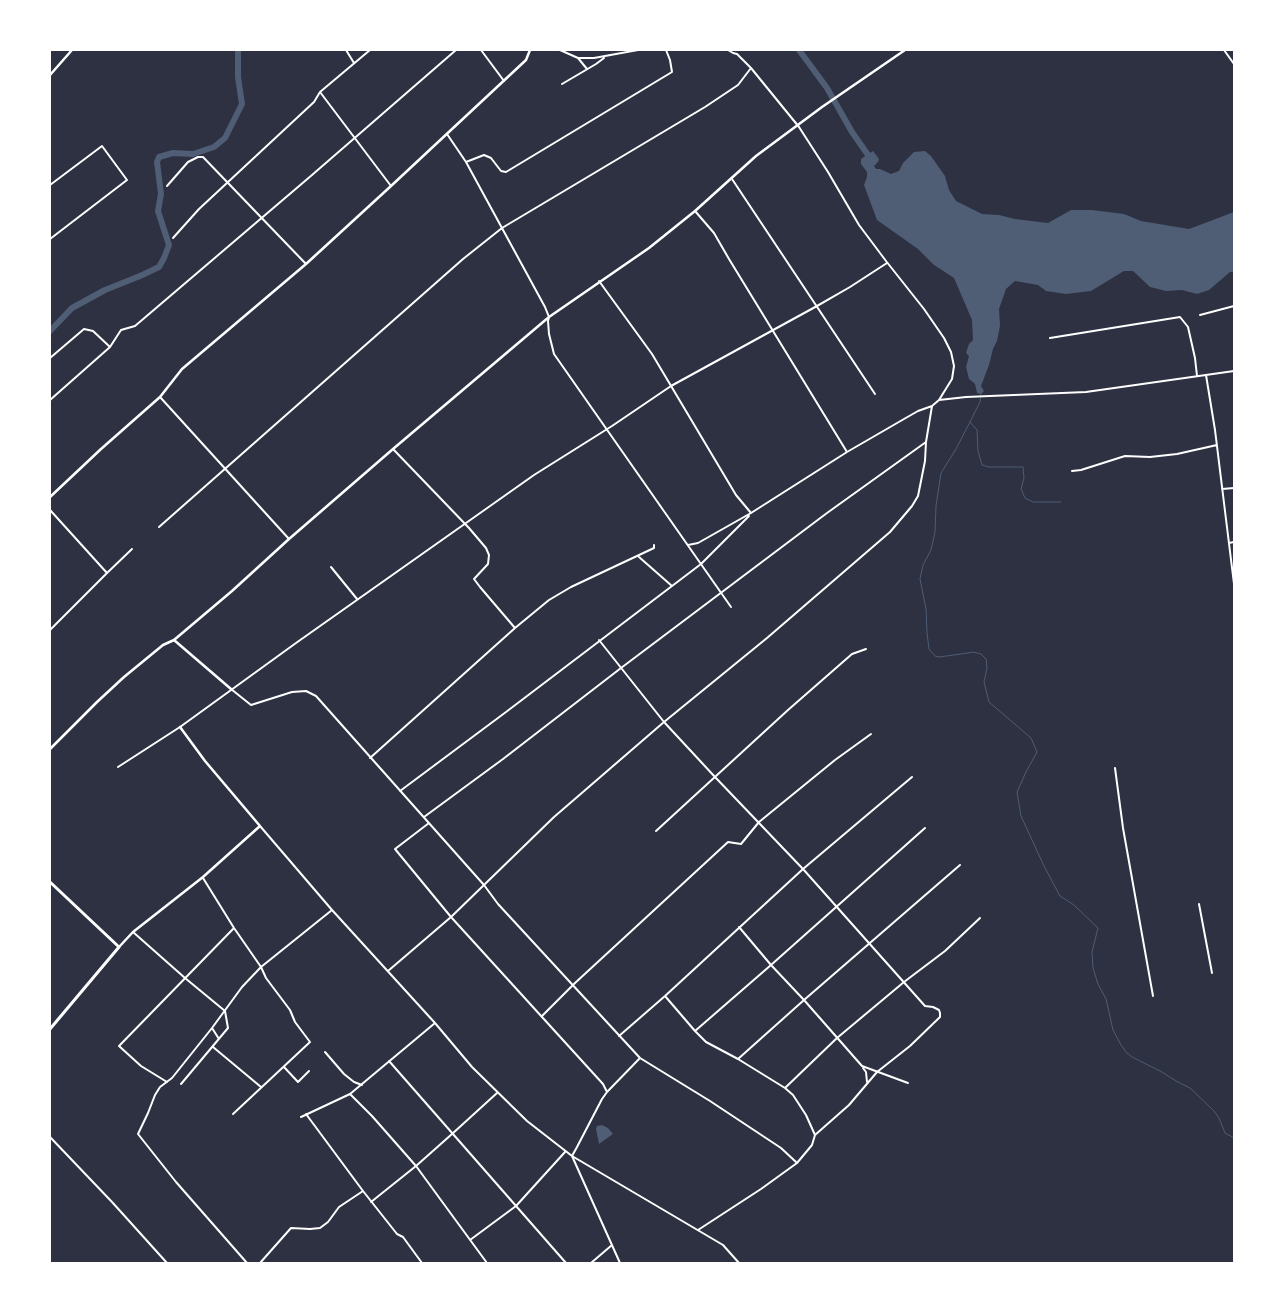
<!DOCTYPE html>
<style>
body{margin:0}
#map{position:relative;width:1284px;height:1313px;overflow:hidden;background:#2d3142;font-family:Helvetica,sans-serif}
canvas{display:block}
.frame{position:absolute;inset:0;border:51px solid #fff;pointer-events:none}
</style>
<div id="map">
<canvas width="1284" height="1313"></canvas>
<div class="frame"></div>
</div>
<script>
const ctx = document.querySelector('canvas').getContext('2d');
ctx.lineJoin = 'round';
function fillPath(path, color) {
  ctx.fillStyle = color;
  ctx.fill(path, 'evenodd');
}
function toPath(rows) {
  const path = new Path2D();
  for (const r of rows) {
    path.moveTo(r[0], r[1]);
    for (let i = 2; i < r.length; i += 2) path.lineTo(r[i], r[i + 1]);
  }
  return path;
}
function strokePath(path, color, width, dash) {
  ctx.strokeStyle = color;
  ctx.lineWidth = width;
  ctx.lineCap = dash ? 'butt' : 'round';
  ctx.setLineDash(dash || []);
  ctx.stroke(path);
}
const water = toPath([
 [873,151,879,159,878,162,874,166,876,169,880,169,891,174,899,171,903,163,914,152,925,151,931,156,945,176,949,190,956,201,982,214,999,215,1015,219,1048,223,1071,210,1092,210,1124,214,1141,221,1189,229,1234,212,1234,272,1230,272,1209,290,1197,294,1182,290,1166,291,1150,287,1133,271,1124,271,1091,291,1066,294,1046,291,1038,285,1015,281,1006,289,999,309,1000,326,997,341,993,349,989,365,981,386,984,391,981,394,977,393,975,384,969,379,966,367,969,356,966,353,969,344,973,340,972,320,954,278,934,265,918,249,877,220,864,185,867,177,867,172,861,164,861,159],
 [602,1125,608,1128,613,1134,599,1144,596,1129,597,1126]
]);
const stream = toPath([
 [981,393,980,402,970,422,956,449,941,473,936,506,935,532,931,550,923,565,920,579,926,609,927,633,929,649,935,656,939,657,968,653,973,652,981,654,986,659,987,668,984,682,989,702,1031,738,1037,752,1026,772,1017,792,1021,816,1044,866,1060,896,1074,905,1098,928,1092,952,1093,968,1098,984,1106,999,1113,1030,1121,1045,1126,1052,1132,1057,1162,1072,1176,1081,1190,1088,1214,1111,1219,1118,1225,1133,1234,1138],
 [970,422,977,430,978,451,982,465,989,467,1023,467,1024,478,1021,489,1025,498,1033,502,1061,502]
]);
const river = toPath([
 [799,50,827,88,852,132,868,155],
 [50,331,72,308,105,290,140,276,159,267,164,258,169,245,158,211,161,194,157,162,159,157,173,153,193,154,214,147,225,138,242,104,238,77,238,50]
]);
const minor = toPath([
 [346,50,354,63],
 [481,50,504,81],
 [560,50,578,58,594,58,638,50],
 [728,50,733,53,737,54,751,68,799,127,828,172,859,225,886,261,924,309,944,338,951,352,954,366,952,379,939,400],
 [1030,50,1031,50],
 [1224,50,1234,64],
 [578,58,587,69],
 [562,84,596,64,604,58],
 [320,92,391,186],
 [447,134,466,162,545,307,549,317,548,321,549,334,554,354,731,607],
 [466,162,484,155,491,158,501,171,506,172,672,72,670,60,666,50],
 [732,179,875,394],
 [50,185,102,146,127,180,50,239],
 [167,186,188,162,198,157,203,157,306,264],
 [695,211,714,233,729,259,847,452],
 [173,238,199,209,314,102,320,92,370,50],
 [599,281,652,354,736,495,751,513],
 [1200,315,1234,306],
 [1050,338,1180,317,1188,327,1195,358,1197,376],
 [50,358,84,329,93,331,110,347],
 [1206,375,1215,430,1234,584],
 [160,397,289,539],
 [50,400,110,347,121,330,135,326,312,175,456,50],
 [393,449,469,528,486,548,489,555,488,564,474,579,480,587,515,628],
 [1072,471,1081,470,1125,456,1150,457,1177,454,1217,445],
 [1222,489,1234,488],
 [50,510,107,573,132,549],
 [159,527,463,259,502,228,705,107,738,85,751,68],
 [1229,543,1234,542],
 [688,545,698,543,751,513,847,452,904,419,918,411,932,406,939,400,966,397,1086,392,1234,371],
 [639,557,672,586],
 [331,567,357,599],
 [50,630,107,573],
 [599,640,664,722,715,777,803,869,925,1006,933,1007,939,1010,940,1013,940,1017,910,1046,877,1072,849,1105,815,1135,812,1145,797,1163,761,1189,698,1230],
 [231,689,251,705,292,692,306,691,316,696,484,885,498,904,640,1058,710,1101,781,1148,796,1162],
 [370,758,515,628,549,600,571,587,654,548,654,545],
 [118,767,180,727,296,643,534,475,612,426,671,386,817,306,850,287,887,263],
 [1115,768,1123,828,1153,996],
 [400,791,506,712,701,564,749,516],
 [424,817,503,759,621,668,827,513,926,442],
 [429,823,395,849,451,917,603,1084,607,1092,602,1099,577,1147,572,1156,620,1263],
 [260,826,332,910,435,1023,472,1067,527,1121,572,1156,723,1245,739,1263],
 [656,831,788,710,852,654,866,649],
 [203,878,234,928,261,967,266,978,290,1010,295,1022,310,1042,233,1114],
 [1199,904,1212,973],
 [739,927,771,965,804,1000,862,1066,908,1083],
 [133,932,185,978,225,1011,228,1028,181,1084],
 [388,971,451,917,554,817,664,722,767,638,890,532,912,506,918,496,925,461,926,442,932,406],
 [665,996,695,1031,706,1042,738,1059,785,1088,793,1095,806,1115,815,1135],
 [542,1016,575,983,728,842,741,844,759,822,835,760,871,734],
 [212,1028,219,1039],
 [695,1031,771,965,925,828],
 [619,1036,665,996,803,869,912,777],
 [213,1047,261,1087],
 [325,1052,344,1074,354,1082,362,1085],
 [738,1059,804,1000,960,865],
 [389,1061,566,1263],
 [284,1067,298,1082,309,1071],
 [863,1068,866,1072,867,1082],
 [167,1082,141,1066,119,1046,234,928],
 [785,1088,837,1038,904,982,945,951,980,918],
 [607,1092,640,1058],
 [350,1094,372,1116,416,1166,487,1263],
 [306,1114,363,1191,397,1234,403,1237,422,1263],
 [301,1117,350,1094,435,1023],
 [50,1137,112,1202,167,1263],
 [371,1202,416,1166,452,1134,497,1093],
 [470,1240,516,1206,565,1152],
 [247,1263,176,1182,138,1134,148,1113,155,1095,160,1087,172,1078,212,1028,242,987,261,967,332,910],
 [260,1263,291,1228,310,1229,320,1228,328,1222,339,1207,363,1191],
 [591,1263,612,1245]
]);
const tertiary = toPath([
 [50,75,72,50],
 [174,640,231,689],
 [50,749,97,702,124,677,163,645,174,640,232,591,289,539,393,449,549,317,649,248,695,211,756,156,822,107,905,50],
 [119,947,133,932,203,877,260,826,205,761,180,727]
]);
const secondary = toPath([
 [50,497,101,449,160,397,182,369,306,264,391,186,526,60,530,50]
]);
const primary = toPath([
 [50,882,119,947,50,1029]
]);
fillPath(water, '#4f5d75');
strokePath(stream, '#4f5d75', 1);
strokePath(river, '#4f5d75', 6);
strokePath(minor, '#fff', 2);
strokePath(tertiary, '#fff', 2.5);
strokePath(secondary, '#fff', 2.5);
strokePath(primary, '#fff', 3);
</script>
